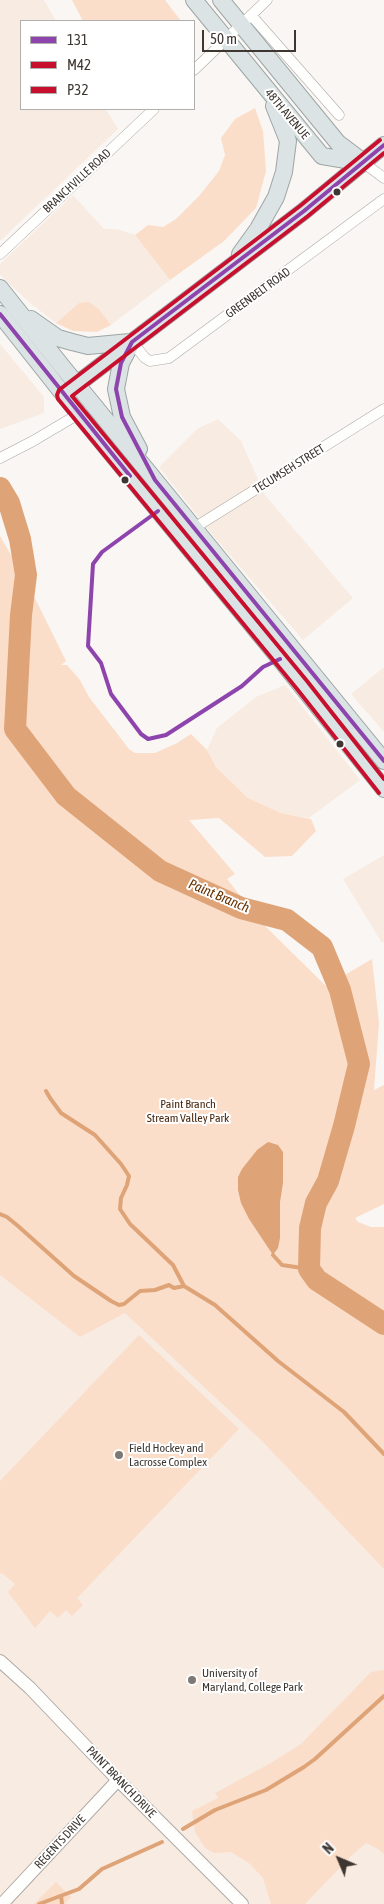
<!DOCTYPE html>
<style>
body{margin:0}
#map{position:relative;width:384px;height:1904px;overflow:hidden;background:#faf6f3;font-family:"Asap Condensed",sans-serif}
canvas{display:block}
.legend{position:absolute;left:20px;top:20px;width:175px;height:90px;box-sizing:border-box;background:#fff;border:1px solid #b1afad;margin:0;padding:6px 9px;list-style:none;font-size:15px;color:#3d3631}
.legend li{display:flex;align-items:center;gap:10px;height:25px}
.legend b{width:25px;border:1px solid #b1afad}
.north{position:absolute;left:314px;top:1834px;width:50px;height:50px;-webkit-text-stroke:4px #fff;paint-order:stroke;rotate:315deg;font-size:14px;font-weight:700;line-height:20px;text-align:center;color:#3d3631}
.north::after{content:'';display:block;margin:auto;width:18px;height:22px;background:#3d3631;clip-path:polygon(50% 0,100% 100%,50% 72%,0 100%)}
.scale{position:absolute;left:202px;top:30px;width:94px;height:22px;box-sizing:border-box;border:2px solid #3d3631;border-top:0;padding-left:6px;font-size:15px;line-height:18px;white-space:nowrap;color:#3d3631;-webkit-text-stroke:4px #fff;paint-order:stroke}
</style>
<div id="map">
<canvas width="384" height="1904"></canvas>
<ul class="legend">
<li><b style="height:6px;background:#8e44ad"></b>131</li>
<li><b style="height:6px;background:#c8102e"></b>M42</li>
<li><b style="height:6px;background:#c8102e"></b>P32</li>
</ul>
<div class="north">N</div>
<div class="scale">50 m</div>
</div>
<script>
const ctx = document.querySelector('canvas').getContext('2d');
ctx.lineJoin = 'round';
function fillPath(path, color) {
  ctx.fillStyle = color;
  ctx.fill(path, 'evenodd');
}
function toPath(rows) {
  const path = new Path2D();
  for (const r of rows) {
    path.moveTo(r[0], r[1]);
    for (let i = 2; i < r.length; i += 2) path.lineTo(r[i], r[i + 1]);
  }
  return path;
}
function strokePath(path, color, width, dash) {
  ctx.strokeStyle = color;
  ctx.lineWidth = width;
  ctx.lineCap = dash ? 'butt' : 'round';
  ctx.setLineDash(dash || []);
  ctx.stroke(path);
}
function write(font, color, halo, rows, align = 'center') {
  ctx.font = font + ' "Asap Condensed",sans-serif';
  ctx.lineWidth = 4;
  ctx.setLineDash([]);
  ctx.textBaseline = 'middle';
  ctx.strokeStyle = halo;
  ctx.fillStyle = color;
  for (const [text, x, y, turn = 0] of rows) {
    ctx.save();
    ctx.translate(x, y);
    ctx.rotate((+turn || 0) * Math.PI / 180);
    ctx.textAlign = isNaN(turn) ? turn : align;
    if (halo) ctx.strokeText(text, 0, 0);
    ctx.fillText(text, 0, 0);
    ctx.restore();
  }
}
const built = toPath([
 [0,0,44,0,56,21,21,21,21,109,106,109,118,129,0,241],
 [73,195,104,229,117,229,135,235,170,280,111,325,99,309,79,303,56,323,29,302,0,275,0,264],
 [0,344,44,397,44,413,0,429],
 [218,419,241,441,265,495,353,598,303,640,215,538,159,467,197,429],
 [384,667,384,732,351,694],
 [285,685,360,780,309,818,281,813,248,798,216,767,207,750,217,728,256,697],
 [384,855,384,942,382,943,343,879],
 [0,1196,384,1546,384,1904,0,1904]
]);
const green = toPath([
 [72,0,165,0,181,21,83,21],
 [255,108,263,131,266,171,256,208,224,241,170,280,135,235,148,225,163,227,176,219,199,196,219,171,225,155,221,138,235,119],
 [89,302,99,309,111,325,97,332,73,331,56,323,79,303],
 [0,536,27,582,66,661,61,665,67,665,80,680,89,697,129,749,135,753,155,753,177,743,191,734,207,750,216,767,248,798,281,813,311,819,316,831,292,856,265,857,219,818,189,820,235,874,227,879,261,922,326,986,372,959,379,1023,374,1090,384,1085,384,1204,355,1218,358,1222,371,1227,384,1227,384,1569,262,1441,125,1313,80,1337,0,1275],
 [139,1335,239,1429,77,1598,83,1605,72,1616,66,1610,58,1618,50,1611,35,1628,8,1592,15,1584,2,1573,0,1574,0,1481],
 [384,1670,384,1854,378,1849,366,1843,351,1856,305,1904,271,1904,263,1878,250,1864,231,1852,214,1853,205,1848,195,1832,192,1811,218,1798,215,1793,269,1764,301,1744,371,1672],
 [56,1882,71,1897,65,1904,34,1904]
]);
const water = toPath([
 [268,1142,278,1145,283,1152,283,1183,280,1202,280,1238,278,1248,273,1255,249,1219,241,1203,238,1190,238,1177,242,1169,257,1150]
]);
const stream = toPath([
 [46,1091,50,1098,61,1113,95,1135,121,1164,129,1176,127,1185,121,1198,120,1209,130,1224,173,1265,184,1286,215,1305,278,1361,344,1412,384,1454],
 [0,1214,7,1217,18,1226,74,1276,111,1301,119,1305,124,1304,140,1291,155,1290,169,1285,174,1288,184,1286],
 [273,1255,282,1265,309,1269],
 [183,1829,215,1810,266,1790,304,1767,315,1759,384,1696],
 [61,1896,62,1904],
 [39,1904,79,1889,102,1869,162,1842]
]);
const river = toPath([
 [0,488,9,503,20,539,26,575,21,615,15,729,66,796,160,871,241,908,287,920,322,947,340,990,359,1064,344,1126,328,1181,316,1203,310,1228,309,1269,317,1280,384,1324]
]);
const minor = toPath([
 [251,15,339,115],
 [194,70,267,0],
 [364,163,384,178],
 [0,254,154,109],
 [132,342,145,358,150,361,169,358,384,199],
 [0,458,33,441,82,412],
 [194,528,384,409]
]);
const tertiary = toPath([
 [0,1661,30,1688,118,1780,242,1904],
 [2,1904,118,1780]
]);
const primary = toPath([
 [194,0,322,156,364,163],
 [221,0,338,143,362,161],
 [240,254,258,229,276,197,284,172,288,141,274,106],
 [0,288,61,365,384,761],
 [0,314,79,414,280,659,384,789],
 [31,319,58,338,72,342,88,346,130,342],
 [130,346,121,363,116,389,122,417,139,449],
 [68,391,304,211,384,145]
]);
const bus1 = toPath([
 [384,145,304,211,132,342,121,363,116,389,122,417,155,480,384,761],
 [0,314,130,476],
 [158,511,102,552,93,564,88,646,101,663,111,694,141,734,148,739,166,735,242,686,263,667,280,659]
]);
const bus2 = toPath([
 [379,793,297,689,58,399,57,395,59,390,300,206,380,140]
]);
const bus3 = toPath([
 [384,153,308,216,72,396,307,681,384,779]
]);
const markers = [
 [337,192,4.5,"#3d3631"],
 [125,480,4.5,"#3d3631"],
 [340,744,4.5,"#3d3631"],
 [119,1455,5,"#7f7975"],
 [192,1680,5,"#7f7975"]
];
const streetNames = [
 ["48TH AVENUE",287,114,50],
 ["BRANCHVILLE ROAD",77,181,-43],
 ["GREENBELT ROAD",258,293,-36],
 ["TECUMSEH STREET",289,469,-32],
 ["PAINT BRANCH DRIVE",121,1782,46],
 ["REGENTS DRIVE",60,1842,-47]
];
const parkNames = [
 ["Paint Branch",188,1104],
 ["Stream Valley Park",188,1118]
];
const poiNames = [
 ["Field Hockey and",129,1448],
 ["Lacrosse Complex",129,1462],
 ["University of",202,1673],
 ["Maryland, College Park",202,1687]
];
const waterNames = [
 ["Paint Branch",219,896,23]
];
fillPath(built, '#f8ebe2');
fillPath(green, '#fbdeca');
fillPath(water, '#dea478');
strokePath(stream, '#dea478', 4);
strokePath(river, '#dea478', 22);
strokePath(minor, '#aea9a5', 11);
strokePath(tertiary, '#aea9a5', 14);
strokePath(primary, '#9ca6a5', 18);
strokePath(minor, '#fefefd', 10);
strokePath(tertiary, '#fefefd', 12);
strokePath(primary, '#dce3e4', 16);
strokePath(bus1, '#8e44ad', 4);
strokePath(bus2, '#c8102e', 4);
strokePath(bus3, '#c8102e', 4);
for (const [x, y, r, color] of markers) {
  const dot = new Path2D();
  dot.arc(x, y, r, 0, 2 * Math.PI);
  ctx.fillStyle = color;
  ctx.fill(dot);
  strokePath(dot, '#fff', 2);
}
write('12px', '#3d3631', '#fff', streetNames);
write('12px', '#49280e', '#fff', parkNames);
write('12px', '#3d3631', '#fff', poiNames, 'left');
write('italic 14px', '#653100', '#fff', waterNames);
</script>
